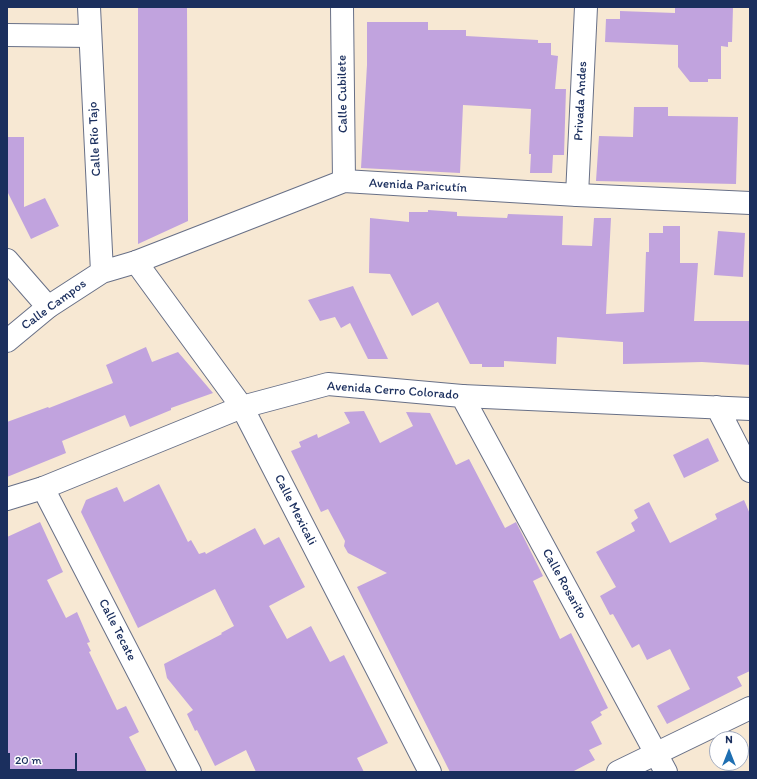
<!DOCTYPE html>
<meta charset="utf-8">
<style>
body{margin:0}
#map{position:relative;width:757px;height:779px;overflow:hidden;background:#f7e8d3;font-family:Itim,sans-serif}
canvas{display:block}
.frame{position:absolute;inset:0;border:8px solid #1b2f5e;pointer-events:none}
.north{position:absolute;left:709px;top:731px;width:40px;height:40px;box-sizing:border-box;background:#fff;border:1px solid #a4acbf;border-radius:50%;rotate:0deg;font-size:11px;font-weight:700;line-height:16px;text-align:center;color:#1b2f5e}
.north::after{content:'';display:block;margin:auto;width:14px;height:18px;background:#1f6fb2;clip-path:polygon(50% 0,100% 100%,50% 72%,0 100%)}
.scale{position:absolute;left:8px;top:753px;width:69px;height:18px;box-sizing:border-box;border:2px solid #1b2f5e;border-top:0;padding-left:5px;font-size:12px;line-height:14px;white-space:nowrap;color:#1b2f5e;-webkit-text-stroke:3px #fff;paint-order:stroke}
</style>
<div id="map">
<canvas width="757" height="779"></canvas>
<div class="frame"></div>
<div class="north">N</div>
<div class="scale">20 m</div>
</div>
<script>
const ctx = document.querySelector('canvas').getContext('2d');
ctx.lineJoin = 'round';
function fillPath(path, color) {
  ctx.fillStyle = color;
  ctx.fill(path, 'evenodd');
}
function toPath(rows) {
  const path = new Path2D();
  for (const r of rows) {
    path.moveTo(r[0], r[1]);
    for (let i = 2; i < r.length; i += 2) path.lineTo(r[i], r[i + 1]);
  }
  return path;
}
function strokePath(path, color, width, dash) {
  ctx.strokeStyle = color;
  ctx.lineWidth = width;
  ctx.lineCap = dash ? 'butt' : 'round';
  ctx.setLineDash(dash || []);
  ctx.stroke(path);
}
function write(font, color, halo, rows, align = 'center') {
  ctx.font = font + ' Itim,sans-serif';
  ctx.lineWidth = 3;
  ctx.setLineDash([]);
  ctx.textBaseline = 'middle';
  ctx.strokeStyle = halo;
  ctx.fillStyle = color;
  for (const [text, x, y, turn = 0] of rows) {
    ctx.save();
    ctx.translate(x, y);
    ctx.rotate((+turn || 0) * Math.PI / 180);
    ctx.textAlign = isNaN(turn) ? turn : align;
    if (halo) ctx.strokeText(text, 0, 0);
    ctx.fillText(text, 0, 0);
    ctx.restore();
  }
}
const building = toPath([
 [138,7,187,7,188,221,138,244],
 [675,7,733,7,732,42,728,42,728,47,721,46,721,79,708,79,708,82,690,82,678,67,678,45,605,42,606,19,620,19,620,11,675,13],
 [367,22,428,22,428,30,466,30,466,36,538,40,538,43,551,43,551,55,558,56,555,89,566,89,564,155,553,155,552,173,530,173,531,154,529,154,531,109,463,105,460,173,361,168,367,65],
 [634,107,668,107,668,116,738,117,736,184,596,181,599,136,633,137],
 [7,137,24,137,24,207,45,198,59,226,31,239,7,191],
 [428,210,457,212,457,216,507,218,508,214,563,216,562,245,592,246,594,218,611,218,606,314,644,312,646,252,649,252,649,233,663,233,663,226,680,226,680,263,698,263,694,321,750,321,750,365,702,362,623,364,623,342,557,337,556,364,504,361,504,367,482,367,482,364,470,364,438,302,412,316,390,274,369,273,370,218,409,222,409,212,428,212],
 [718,231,745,233,743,277,714,275],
 [353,286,363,307,388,359,368,359,350,323,341,328,335,317,320,321,308,300],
 [146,347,152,362,178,352,213,393,171,408,171,410,130,427,125,415,62,441,66,453,7,477,7,422,48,407,49,408,113,383,106,365],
 [364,411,380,443,413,426,406,412,430,413,456,465,469,459,505,528,516,522,543,576,533,581,560,639,571,633,608,708,600,712,602,715,591,722,602,744,589,750,595,760,572,772,450,772,357,587,387,573,348,553,344,546,345,541,328,509,321,512,291,451,301,447,299,442,317,434,318,438,350,423,344,412],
 [708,438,719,461,684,478,673,455],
 [159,484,188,542,191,540,199,554,205,552,206,554,255,528,264,545,279,537,305,587,269,606,287,639,311,626,330,662,344,655,388,743,357,758,364,772,256,772,246,750,215,766,197,730,195,731,187,714,193,710,167,678,164,664,222,634,221,633,234,626,215,589,138,628,81,512,86,500,117,487,124,502],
 [744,500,750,514,750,671,737,677,742,686,667,724,657,706,690,689,670,649,647,660,639,644,632,648,613,614,610,615,600,596,616,587,596,552,635,531,631,523,638,518,634,510,649,502,670,543,717,519,715,514],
 [40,522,63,572,47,580,66,618,77,612,90,642,87,643,91,651,89,652,117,710,126,706,139,732,129,737,147,772,7,772,7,537]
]);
const minor = toPath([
 [342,7,344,181],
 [7,35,90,36],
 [577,195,586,7],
 [7,260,48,307],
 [136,262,242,407,430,772],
 [462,396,750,409],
 [717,407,750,471],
 [43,488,190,772],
 [618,772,750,708]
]);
const tertiary = toPath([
 [89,7,102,272],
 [7,341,48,307,102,272,136,262,344,181,577,195,750,203],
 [7,499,43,488,242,407,328,384,462,396,666,772]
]);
const streetNames = [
 ["Calle Cubilete",343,94,-91],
 ["Privada Andes",581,101,-87],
 ["Calle Río Tajo",95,139,-93],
 ["Avenida Paricutín",418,186,3],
 ["Calle Campos",54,305,-36],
 ["Avenida Cerro Colorado",393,391,4],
 ["Calle Mexicali",295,510,63],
 ["Calle Rosarito",564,584,61],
 ["Calle Tecate",117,630,63]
];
fillPath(building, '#c1a3de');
strokePath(minor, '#687087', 24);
strokePath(tertiary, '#687087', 24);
strokePath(minor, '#fff', 22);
strokePath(tertiary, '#fff', 22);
write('13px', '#1b2f5e', '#fff', streetNames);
</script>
